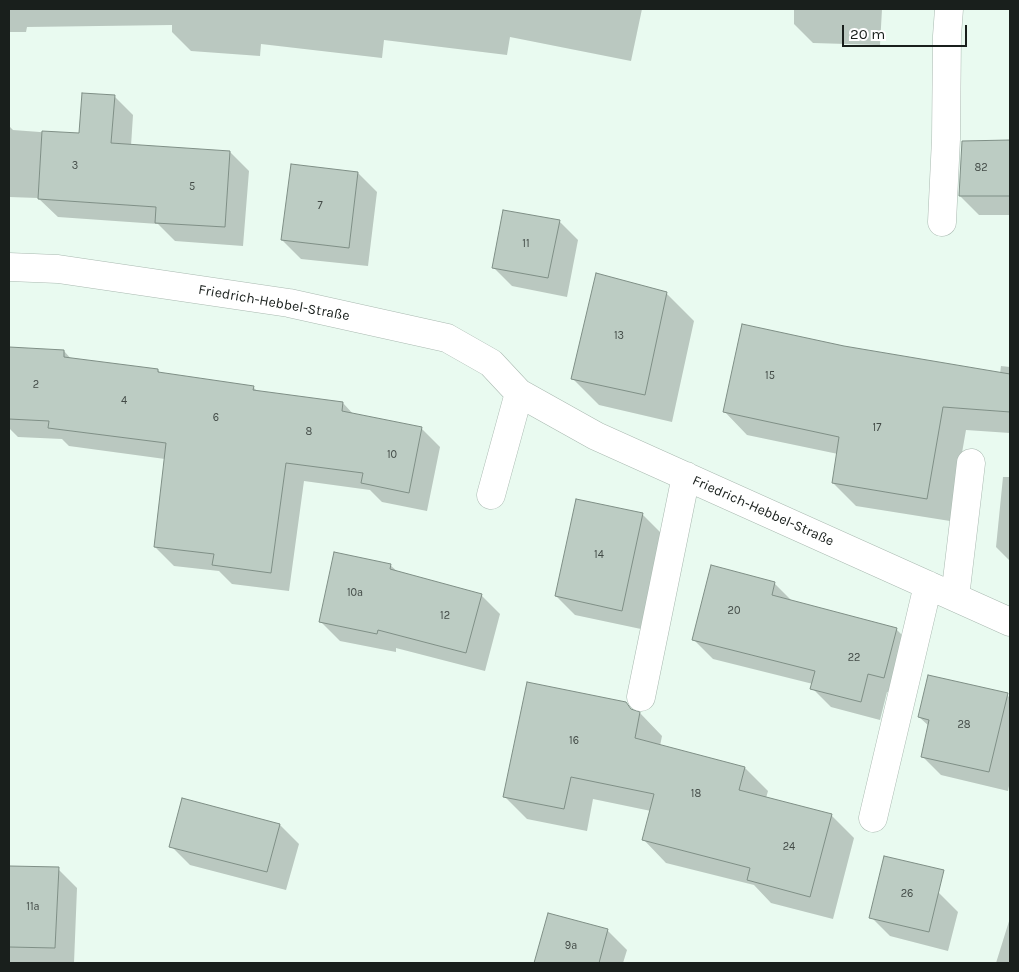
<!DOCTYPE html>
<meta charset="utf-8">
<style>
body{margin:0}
#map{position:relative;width:1019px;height:972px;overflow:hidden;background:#e9faf0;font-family:Karla,sans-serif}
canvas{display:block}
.frame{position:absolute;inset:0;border:10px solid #191f1c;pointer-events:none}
.scale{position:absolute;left:842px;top:25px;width:125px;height:22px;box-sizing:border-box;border:2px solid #191f1c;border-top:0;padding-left:6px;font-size:15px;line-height:18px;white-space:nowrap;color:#191f1c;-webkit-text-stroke:4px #fff;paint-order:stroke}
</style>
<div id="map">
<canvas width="1019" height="972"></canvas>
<div class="frame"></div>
<div class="scale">20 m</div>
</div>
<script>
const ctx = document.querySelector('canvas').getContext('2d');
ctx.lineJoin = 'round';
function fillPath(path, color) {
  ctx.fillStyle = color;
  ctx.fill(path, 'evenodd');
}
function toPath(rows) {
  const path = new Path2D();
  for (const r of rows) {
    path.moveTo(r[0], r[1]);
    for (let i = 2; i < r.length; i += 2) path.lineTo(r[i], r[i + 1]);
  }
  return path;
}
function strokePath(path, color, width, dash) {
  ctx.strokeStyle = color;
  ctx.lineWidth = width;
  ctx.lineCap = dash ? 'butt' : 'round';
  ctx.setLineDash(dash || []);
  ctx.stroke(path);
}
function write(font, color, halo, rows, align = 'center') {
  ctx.font = font + ' Karla,sans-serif';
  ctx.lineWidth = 4;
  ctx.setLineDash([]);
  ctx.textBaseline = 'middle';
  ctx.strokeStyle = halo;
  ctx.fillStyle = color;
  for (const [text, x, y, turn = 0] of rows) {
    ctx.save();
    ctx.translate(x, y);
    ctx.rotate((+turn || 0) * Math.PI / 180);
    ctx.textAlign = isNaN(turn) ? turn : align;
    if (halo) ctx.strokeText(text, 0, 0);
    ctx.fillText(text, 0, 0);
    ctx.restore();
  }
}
const shadow = toPath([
 [9,9,642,9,631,61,510,37,507,55,384,40,382,58,261,44,260,56,191,51,172,32,172,25,27,27,26,32,9,32],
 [794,9,882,9,880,45,813,43,794,24],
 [114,96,133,115,131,146,230,152,249,171,243,246,175,241,158,224,58,217,38,198,9,197,9,126,13,130,80,135],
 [963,142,1010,142,1010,215,979,215,960,196],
 [358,173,377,192,368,266,301,259,282,240],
 [559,221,578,240,567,297,512,286,493,267],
 [597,274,667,294,694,321,672,422,599,405,572,378],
 [9,348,64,351,72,360,158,370,161,374,253,387,258,392,343,403,354,415,421,428,440,447,427,511,382,502,370,490,304,481,289,591,232,584,219,571,174,566,155,547,165,459,69,446,62,439,18,437,9,428],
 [843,348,1000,374,1001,366,1010,367,1010,433,966,430,950,521,856,506,833,483,838,454,747,435,724,411],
 [1003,477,1010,477,1010,561,996,547],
 [642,514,661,533,641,629,575,615,556,596],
 [390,565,398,572,481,595,500,614,485,671,396,648,396,652,340,641,321,622],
 [774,583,793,602,896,629,915,648,902,696,887,692,880,720,831,707,812,688,813,684,713,659,694,640],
 [1007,695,1010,698,1010,781,1008,791,941,775,922,756,929,726,919,717],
 [626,704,633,711,640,713,662,736,660,746,745,768,768,791,766,798,831,815,854,838,833,919,771,903,754,885,666,863,644,840,651,811,593,799,587,831,527,819,504,796],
 [280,825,299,844,286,890,190,865,171,846],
 [9,867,58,869,77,888,74,963,9,963],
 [881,874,939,893,958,912,948,951,890,936,871,917],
 [548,915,608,931,627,950,623,963,536,963],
 [1010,918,1010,963,996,963]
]);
const building = toPath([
 [82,93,115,95,111,143,230,151,225,227,155,223,156,207,38,199,42,131,79,133,82,93],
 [1010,140,1010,196,959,196,962,141,1010,140],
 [291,164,358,172,349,248,281,240,291,164],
 [503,210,560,220,548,278,492,268,503,210],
 [596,273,667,292,645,395,571,379,596,273],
 [742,324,844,346,1010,374,1010,412,943,407,927,499,832,483,839,437,723,412,742,324],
 [9,347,64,350,64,357,158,369,158,372,254,386,253,390,343,402,342,411,422,427,409,493,361,483,363,473,286,463,271,573,212,565,214,554,154,547,166,443,48,428,49,421,9,419,9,347],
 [576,499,643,513,622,611,555,596,576,499],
 [334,552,391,564,390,569,482,594,466,653,378,630,377,634,319,622,334,552],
 [711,565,775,582,772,595,897,628,884,678,868,674,861,702,810,689,815,671,692,640,711,565],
 [928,675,1008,693,989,772,921,757,929,720,918,717,928,675],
 [527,682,626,702,631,709,640,712,635,738,745,767,739,790,832,814,810,897,747,880,750,868,642,840,654,794,571,777,564,809,503,797,527,682],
 [182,798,280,824,267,872,169,847,182,798],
 [884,856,944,870,929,932,869,918,884,856],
 [9,866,59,867,55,948,9,947,9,866],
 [548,913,608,929,599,963,534,963,548,913]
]);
const minor = toPath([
 [942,222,946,139,947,36,949,9],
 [9,267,58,269,289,303,447,338,491,363,519,393,596,436,1010,622],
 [491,495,519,393],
 [955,597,971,463],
 [641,697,686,476],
 [873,818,928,585]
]);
const numberNames = [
 ["3",75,166],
 ["82",981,168],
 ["5",192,187],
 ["7",320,206],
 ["11",526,244],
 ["13",619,336],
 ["15",770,376],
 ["2",36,385],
 ["4",124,401],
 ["6",216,418],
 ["17",877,428],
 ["8",309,432],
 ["10",392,455],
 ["14",599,555],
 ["10a",355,593],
 ["20",734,611],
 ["12",445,616],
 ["22",854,658],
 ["28",964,725],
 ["16",574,741],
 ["18",696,794],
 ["24",789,847],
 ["26",907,894],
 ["11a",33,907],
 ["9a",571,946]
];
const streetNames = [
 ["Friedrich-Hebbel-Straße",274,303,10],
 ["Friedrich-Hebbel-Straße",763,511,24]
];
fillPath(shadow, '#0003');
fillPath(building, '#bcccc3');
strokePath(building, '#7f8f86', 1);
strokePath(minor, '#a9b9b0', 29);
strokePath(minor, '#fff', 28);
write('11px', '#424a46', null, numberNames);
write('14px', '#191f1c', '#fff', streetNames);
</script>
